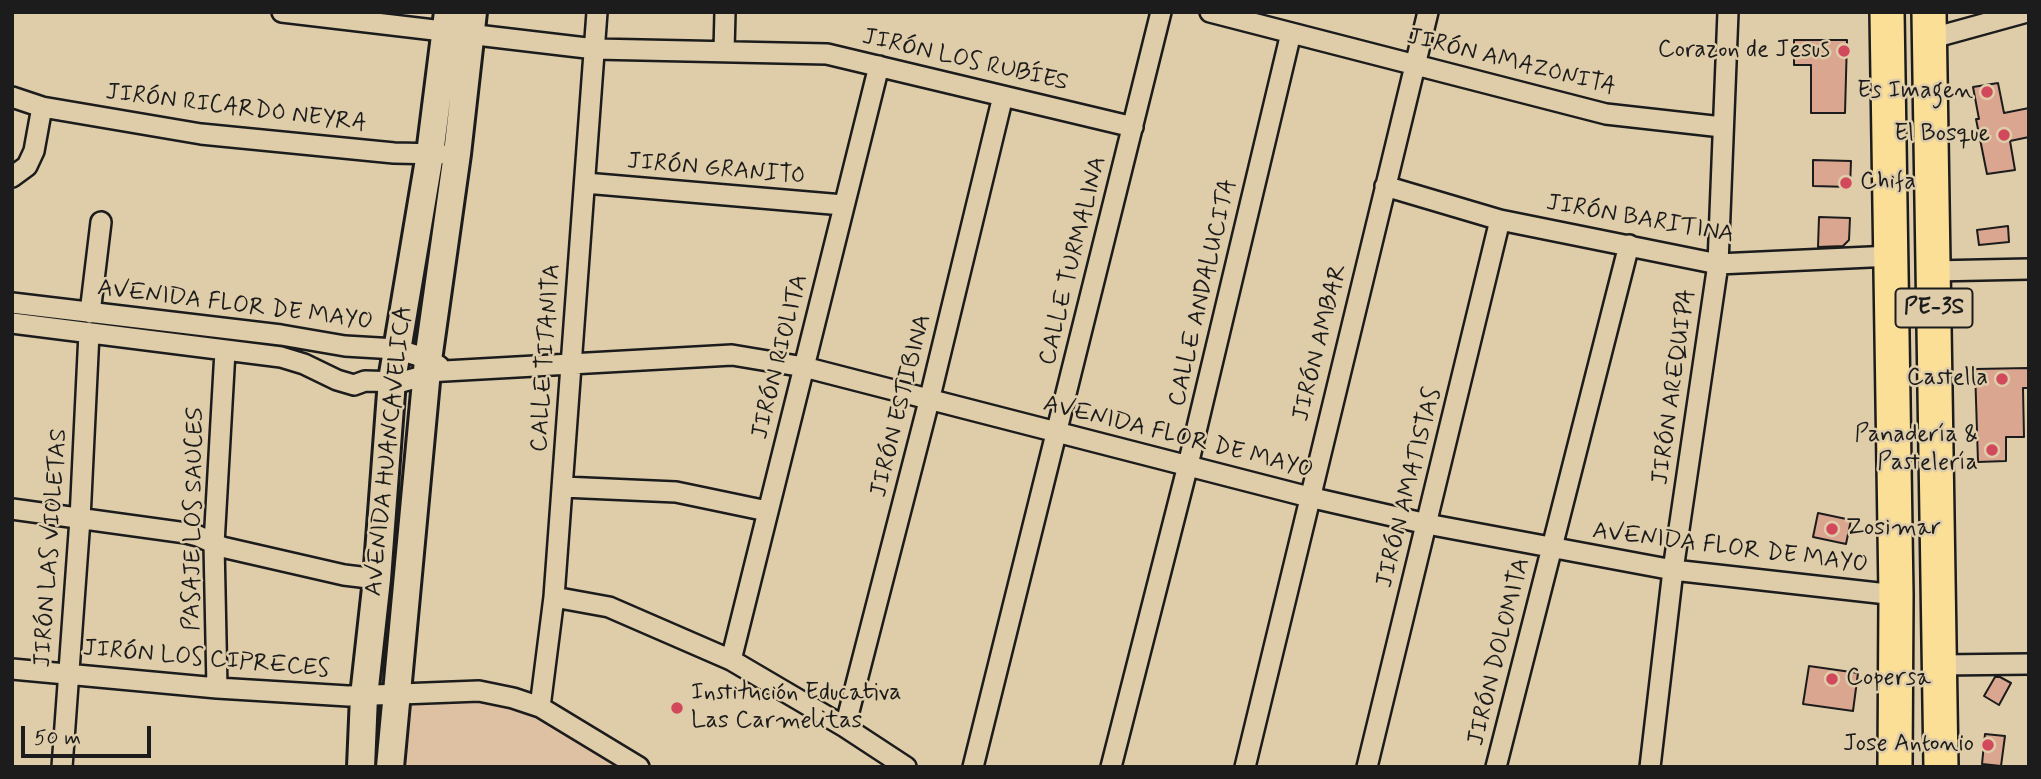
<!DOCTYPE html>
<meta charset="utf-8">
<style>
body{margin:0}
#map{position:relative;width:2041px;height:779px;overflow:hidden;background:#dfcdaa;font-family:Mynerve,sans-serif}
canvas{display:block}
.frame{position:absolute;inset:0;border:14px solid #1c1c1c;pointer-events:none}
.scale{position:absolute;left:21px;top:726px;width:130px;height:32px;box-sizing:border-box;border:4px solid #1c1c1c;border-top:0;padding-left:9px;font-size:21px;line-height:24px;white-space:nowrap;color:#1c1c1c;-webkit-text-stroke:5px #dfcdaa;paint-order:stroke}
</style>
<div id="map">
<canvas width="2041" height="779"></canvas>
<div class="frame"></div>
<div class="scale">50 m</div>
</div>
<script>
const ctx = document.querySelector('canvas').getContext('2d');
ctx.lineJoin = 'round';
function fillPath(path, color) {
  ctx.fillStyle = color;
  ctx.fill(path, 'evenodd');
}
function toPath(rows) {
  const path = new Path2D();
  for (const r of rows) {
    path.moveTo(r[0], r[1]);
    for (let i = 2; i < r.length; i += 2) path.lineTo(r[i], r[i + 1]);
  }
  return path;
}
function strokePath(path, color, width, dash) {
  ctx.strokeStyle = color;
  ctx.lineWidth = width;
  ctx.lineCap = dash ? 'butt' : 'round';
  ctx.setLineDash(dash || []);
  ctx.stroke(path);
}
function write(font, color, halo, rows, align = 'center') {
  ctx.font = font + ' Mynerve,sans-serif';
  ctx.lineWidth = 5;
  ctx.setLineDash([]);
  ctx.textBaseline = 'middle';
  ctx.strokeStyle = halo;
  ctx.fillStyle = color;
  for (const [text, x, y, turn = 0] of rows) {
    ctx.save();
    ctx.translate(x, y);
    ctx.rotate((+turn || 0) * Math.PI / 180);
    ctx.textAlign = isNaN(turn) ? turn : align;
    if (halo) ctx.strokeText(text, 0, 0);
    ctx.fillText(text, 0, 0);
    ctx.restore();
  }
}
const built = toPath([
 [402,696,462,699,541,715,626,767,396,767]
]);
const building = toPath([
 [1794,40,1847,40,1845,113,1811,113,1811,65,1794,65,1794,40],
 [1998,83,2004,113,2029,108,2029,137,2010,141,2015,170,1987,174,1976,119,1979,119,1973,87,1998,83],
 [1813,160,1851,161,1850,187,1813,186,1813,160],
 [1819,217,1850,218,1849,240,1843,246,1818,247,1819,217],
 [2008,226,2009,242,1979,245,1977,230,2008,226],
 [2029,368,2029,388,2023,388,2024,437,2006,437,2006,461,1978,462,1975,369,2029,368],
 [1818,513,1851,520,1846,544,1813,537,1818,513],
 [1809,666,1858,673,1853,711,1803,704,1809,666],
 [1995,677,2000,677,2011,683,1999,705,1984,696,1995,677],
 [1985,734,2005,736,2001,766,1982,764,1985,734]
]);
const street = toPath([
 [282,12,595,49,827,54,1133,127],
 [1210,12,1606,114,1722,127],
 [1929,39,2027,12],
 [724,51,725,12],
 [12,97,42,107,201,134,394,153,440,154],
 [12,177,27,166,34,151,42,107],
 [585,183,843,205],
 [1385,186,1500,220,1718,264,1892,256],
 [1933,271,2029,269],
 [12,303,281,335,345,346,396,349,425,358,439,366],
 [90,313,101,222],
 [12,323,281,357,304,364,337,380,354,385,365,381,401,382,420,377,427,372,732,355,804,367,1309,497,1427,524,1673,570,1896,595],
 [563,487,676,492,767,511],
 [12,509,186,533,198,536,222,547,344,575,377,579],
 [554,597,609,607,731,660,845,727,906,767],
 [731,660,879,66],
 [1940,665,2029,664],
 [12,669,217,688,348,696,479,691,513,698,540,707,639,767],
 [217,688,214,544,225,351],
 [540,707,554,597,597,12],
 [845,727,929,401,1003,96],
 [62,767,80,519,89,333],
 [973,767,1161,12],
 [1111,767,1188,465,1291,33],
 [1245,767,1428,12],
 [1367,767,1500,220],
 [1496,767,1629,245],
 [1650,767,1673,570,1718,264,1728,12]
]);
const secondary = toPath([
 [361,767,364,696,377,579,392,380,430,154,448,12],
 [390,767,428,360,457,154,473,12]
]);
const highway = toPath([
 [1887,12,1896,595,1895,767],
 [1929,12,1941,767]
]);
const markers = [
 [1844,51,7,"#d1495b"],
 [1987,92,7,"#d1495b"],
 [2004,135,7,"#d1495b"],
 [1846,183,7,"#d1495b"],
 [2002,379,7,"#d1495b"],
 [1992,450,7,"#d1495b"],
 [1832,529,7,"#d1495b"],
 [1832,679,7,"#d1495b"],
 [677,708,7,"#d1495b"],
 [1988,745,7,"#d1495b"]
];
const shields = [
 [1934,308,77]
];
const shieldNames = [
 ["PE-3S",1934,308]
];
const poiNames = [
 ["Corazon de Jesus",1830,51],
 ["Es Imagen",1973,92],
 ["El Bosque",1990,135],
 ["Chifa",1860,183,"left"],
 ["Castella",1988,379],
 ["Panadería &",1978,436],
 ["Pastelería",1978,464],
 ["Zosimar",1846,529,"left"],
 ["Copersa",1846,679,"left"],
 ["Institución Educativa",691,694,"left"],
 ["Las Carmelitas",691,722,"left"],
 ["Jose Antonio",1974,745]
];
const streetNames = [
 ["JIRÓN LOS RUBÍES",965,61,13],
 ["JIRÓN AMAZONITA",1511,63,14],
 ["JIRÓN RICARDO NEYRA",236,109,7],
 ["JIRÓN GRANITO",716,170,5],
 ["JIRÓN BARITINA",1640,220,10],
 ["CALLE TURMALINA",1074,261,-76],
 ["CALLE ANDALUCITA",1204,293,-77],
 ["AVENIDA FLOR DE MAYO",235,306,7],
 ["JIRÓN AMBAR",1321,343,-76],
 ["JIRÓN RIOLITA",781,357,-76],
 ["CALLE TITANITA",547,358,-86],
 ["JIRÓN AREQUIPA",1675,387,-82],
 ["JIRÓN ESTIBINA",902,406,-76],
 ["AVENIDA FLOR DE MAYO",1178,438,14],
 ["AVENIDA HUANCAVELICA",390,451,-84],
 ["JIRÓN AMATISTAS",1410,488,-76],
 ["PASAJE LOS SAUCES",195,519,-89],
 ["JIRÓN LAS VIOLETAS",52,548,-86],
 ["AVENIDA FLOR DE MAYO",1730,549,7],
 ["JIRÓN DOLOMITA",1500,652,-76],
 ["JIRÓN LOS CIPRECES",206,660,5]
];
fillPath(built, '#dec1a2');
fillPath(building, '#dba68f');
strokePath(building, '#1c1c1c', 2);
strokePath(street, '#1c1c1c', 24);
strokePath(secondary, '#1c1c1c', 32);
strokePath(highway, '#1c1c1c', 38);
strokePath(street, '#dfcdaa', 19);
strokePath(secondary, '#dfcdaa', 26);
strokePath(highway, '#fbdf96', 33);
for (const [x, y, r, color] of markers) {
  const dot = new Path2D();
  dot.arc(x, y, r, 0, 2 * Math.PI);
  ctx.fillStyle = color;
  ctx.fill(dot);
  strokePath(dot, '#dfcdaa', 2.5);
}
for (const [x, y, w] of shields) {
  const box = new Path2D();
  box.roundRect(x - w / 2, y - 19.5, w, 39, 5);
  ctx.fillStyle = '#dfcdaa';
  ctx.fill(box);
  strokePath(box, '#1c1c1c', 2);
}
write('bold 23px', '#1c1c1c', null, shieldNames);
write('24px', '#1c1c1c', '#dfcdaa', poiNames, 'right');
write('24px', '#1c1c1c', '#dfcdaa', streetNames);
</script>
